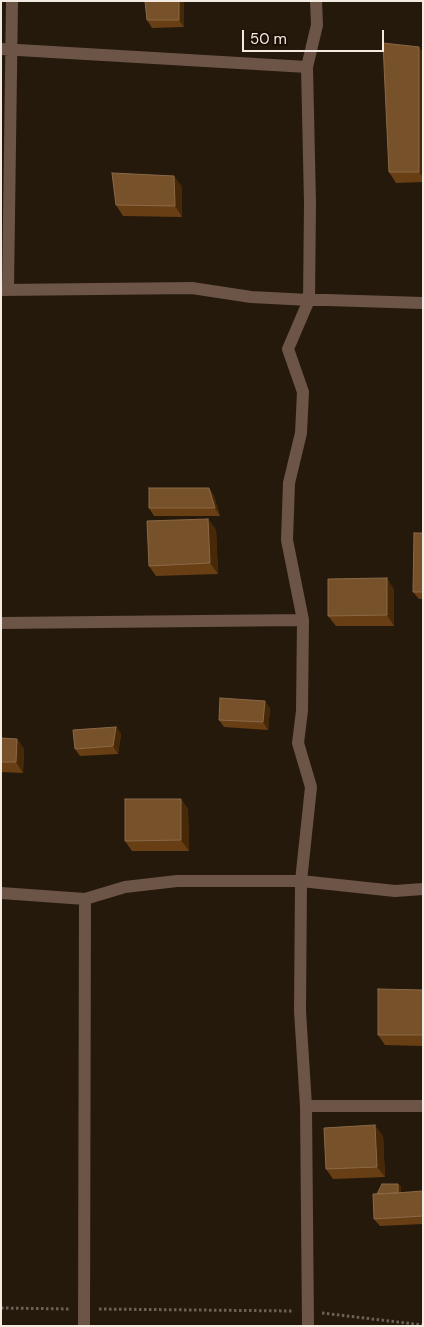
<!DOCTYPE html>
<style>
body{margin:0}
#map{position:relative;width:424px;height:1327px;overflow:hidden;background:#25190c;font-family:"DM Sans",sans-serif}
canvas{display:block}
.frame{position:absolute;inset:0;border:2px solid #f3eae2;pointer-events:none}
.scale{position:absolute;left:242px;top:30px;width:142px;height:22px;box-sizing:border-box;border:2px solid #f3eae2;border-top:0;padding-left:6px;font-size:15px;line-height:18px;white-space:nowrap;color:#f3eae2;-webkit-text-stroke:4px #1b0f05;paint-order:stroke}
</style>
<div id="map">
<canvas width="424" height="1327"></canvas>
<div class="frame"></div>
<div class="scale">50 m</div>
</div>
<script>
const ctx = document.querySelector('canvas').getContext('2d');
ctx.lineJoin = 'round';
function toPath(rows) {
  const path = new Path2D();
  for (const r of rows) {
    path.moveTo(r[0], r[1]);
    for (let i = 2; i < r.length; i += 2) path.lineTo(r[i], r[i + 1]);
  }
  return path;
}
function strokePath(path, color, width, dash) {
  ctx.strokeStyle = color;
  ctx.lineWidth = width;
  ctx.lineCap = dash ? 'butt' : 'round';
  ctx.setLineDash(dash || []);
  ctx.stroke(path);
}
function fillPath(path, color) {
  ctx.fillStyle = color;
  ctx.fill(path, 'evenodd');
}
const path = toPath([
 [1,1308,70,1309],
 [99,1309,293,1311],
 [322,1313,423,1325]
]);
const minor = toPath([
 [1,49,307,67],
 [8,289,12,1],
 [1,290,192,288,251,297,309,300,326,300,423,303],
 [1,623,303,620],
 [1,893,85,899,125,887,177,881,301,881,395,891,423,889],
 [306,1106,423,1106],
 [84,1326,85,899],
 [308,1326,306,1106,300,1011,301,881,311,787,298,743,302,711,303,620,287,540,289,483,301,433,303,392,288,349,309,300,310,203,307,67,317,25,316,1]
]);
const wall = toPath([
 [145,1,184,1,184,27,152,28,147,20],
 [423,52,423,182,396,183,389,172],
 [182,186,182,217,123,216,116,205],
 [209,488,214,496,220,516,154,516,149,508],
 [208,519,216,530,218,574,156,576,149,566],
 [423,533,423,599,419,599,413,592],
 [394,589,394,626,336,626,328,616],
 [270,708,268,730,224,727,219,720],
 [116,727,121,734,118,754,80,756,75,749],
 [1,738,17,739,24,749,23,773,1,772],
 [181,799,188,809,189,851,132,851,125,841],
 [423,990,423,1046,385,1045,378,1035],
 [383,1136,385,1177,333,1179,326,1169],
 [398,1184,401,1187,401,1193,423,1191,423,1224,380,1226,374,1219,377,1194]
]);
const shadedWall = toPath([
 [179,1,184,1,184,27,179,20],
 [419,47,423,52,423,177,419,172],
 [174,176,182,186,182,217,175,206],
 [209,488,214,496,220,516,215,508],
 [208,519,216,530,218,574,210,563],
 [387,578,394,589,394,626,387,615],
 [265,701,270,708,268,730,263,722],
 [116,727,121,734,118,754,113,746],
 [17,739,24,749,23,773,16,762],
 [181,799,188,809,189,851,181,840],
 [375,1125,383,1136,385,1177,377,1167],
 [398,1184,401,1187,401,1201,398,1197]
]);
const building = toPath([
 [145,1,179,1,179,20,147,20,145,1],
 [383,43,419,47,419,172,389,172,383,43],
 [112,173,174,176,175,206,116,205,112,173],
 [149,488,209,488,215,508,149,508,149,488],
 [208,519,210,563,149,566,147,521,208,519],
 [414,533,423,533,423,592,413,592,414,533],
 [387,578,387,615,328,616,328,579,387,578],
 [220,698,265,701,263,722,219,720,220,698],
 [116,727,113,746,75,749,73,730,116,727],
 [1,738,17,739,16,762,1,762,1,738],
 [125,799,181,799,181,840,125,841,125,799],
 [378,989,423,990,423,1035,378,1035,378,989],
 [375,1125,377,1167,326,1169,324,1128,375,1125],
 [382,1184,398,1184,398,1193,377,1194,382,1184],
 [423,1191,423,1216,374,1219,373,1194,396,1193,423,1191]
]);
strokePath(path, '#6c6156', 3, [2.5, 2.5]);
strokePath(minor, '#6c5447', 12);
fillPath(wall, '#683f14');
fillPath(shadedWall, '#472807');
fillPath(building, '#77512a');
strokePath(building, '#8b6947', 1);
</script>
